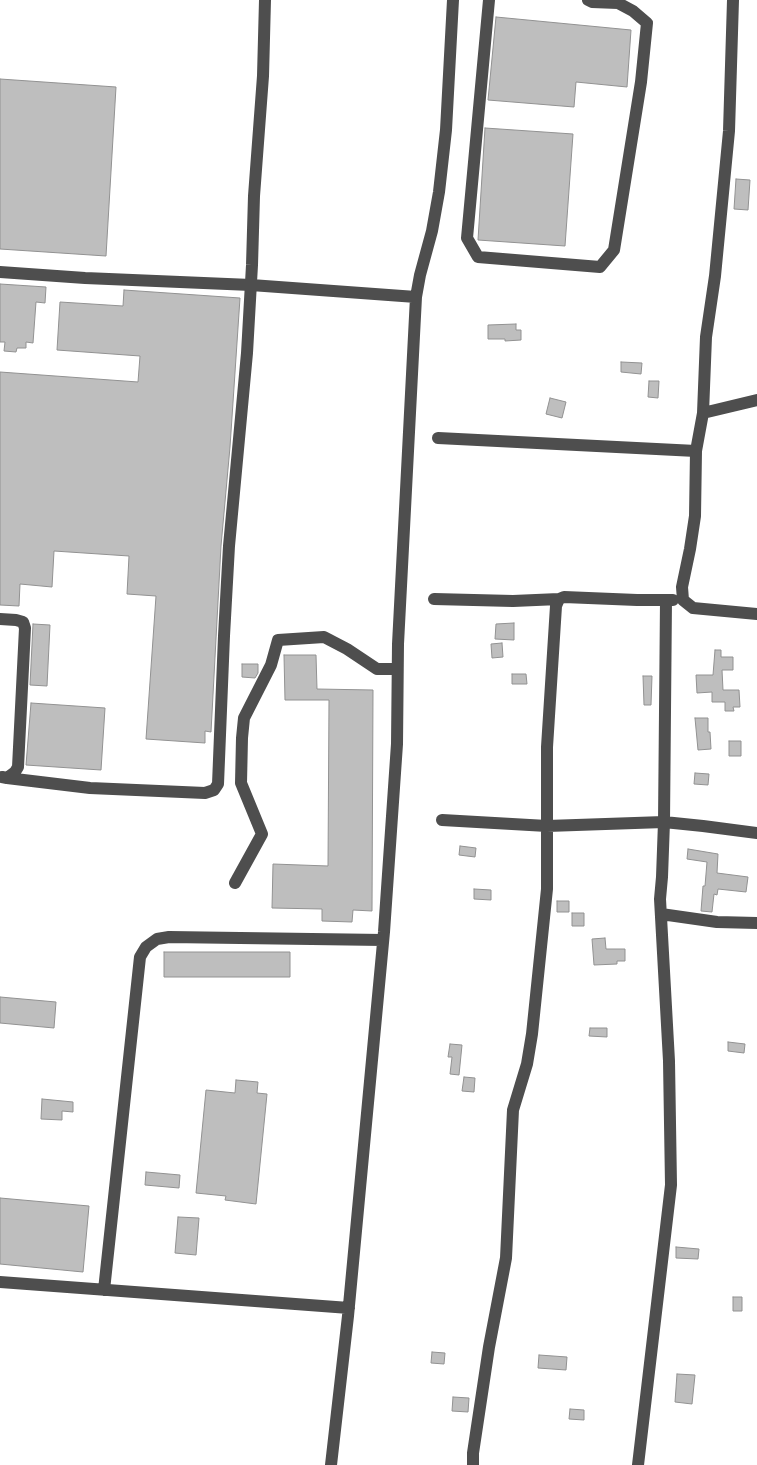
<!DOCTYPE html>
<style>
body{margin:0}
canvas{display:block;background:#fff}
</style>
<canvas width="757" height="1465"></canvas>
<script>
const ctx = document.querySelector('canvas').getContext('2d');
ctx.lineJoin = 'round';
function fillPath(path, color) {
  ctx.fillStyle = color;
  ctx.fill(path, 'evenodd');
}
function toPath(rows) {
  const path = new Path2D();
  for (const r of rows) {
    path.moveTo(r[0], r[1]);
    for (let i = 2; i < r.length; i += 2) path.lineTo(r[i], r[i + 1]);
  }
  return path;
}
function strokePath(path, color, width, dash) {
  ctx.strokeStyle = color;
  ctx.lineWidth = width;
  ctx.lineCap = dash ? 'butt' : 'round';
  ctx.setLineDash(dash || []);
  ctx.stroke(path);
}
const building = toPath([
 [496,17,631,30,627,87,576,82,574,107,488,100,496,17],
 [0,79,116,87,106,256,0,249,0,79],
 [485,128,573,134,565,246,478,240,485,128],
 [736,179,750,180,748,210,734,209,736,179],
 [0,284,46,287,45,303,36,302,33,343,26,342,26,348,17,348,16,352,4,351,5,342,0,342,0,284],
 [124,290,240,298,230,447,221,546,211,732,205,731,205,743,146,739,156,596,127,594,129,556,54,551,52,587,20,584,19,606,0,605,0,372,138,382,140,356,57,350,60,302,123,306,124,290],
 [516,324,516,330,521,330,521,340,505,341,505,339,488,339,488,325,516,324],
 [621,362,642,363,641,374,621,372,621,362],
 [649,381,659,381,658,398,648,397,649,381],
 [550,398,566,402,562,418,546,414,550,398],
 [514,623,514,640,495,639,496,624,514,623],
 [33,624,50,625,47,686,30,685,33,624],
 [502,643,503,657,492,658,491,644,502,643],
 [715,650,721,650,721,657,733,657,733,670,722,670,723,690,739,690,740,707,733,707,734,711,725,711,725,702,712,702,712,692,697,693,696,675,713,675,715,650],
 [284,655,316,655,317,689,373,690,372,911,353,910,352,922,322,921,322,909,272,908,273,864,328,866,329,700,285,700,284,655],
 [242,664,258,664,258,673,255,678,242,677,242,664],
 [512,674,526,674,527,684,512,684,512,674],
 [643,676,652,676,651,705,644,705,643,676],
 [31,703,105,708,101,770,26,765,31,703],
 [695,718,708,718,708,732,710,732,711,749,698,750,695,718],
 [729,741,741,741,741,756,729,756,729,741],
 [695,773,709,774,708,785,694,784,695,773],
 [460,846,476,848,475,857,459,855,460,846],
 [688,849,718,854,717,873,748,877,746,892,718,889,717,895,714,894,712,912,701,911,703,886,705,886,707,862,687,859,688,849],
 [474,889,491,890,491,900,474,899,474,889],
 [557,901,569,901,569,912,557,912,557,901],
 [572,913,584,913,584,926,572,926,572,913],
 [605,938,606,949,625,949,625,961,617,961,617,964,594,965,592,939,605,938],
 [164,952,290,952,290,977,164,977,164,952],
 [0,997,56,1002,54,1028,0,1023,0,997],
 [590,1028,607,1028,607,1037,589,1036,590,1028],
 [728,1042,745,1044,744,1053,728,1051,728,1042],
 [450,1044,462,1045,459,1075,450,1074,452,1057,448,1057,450,1044],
 [464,1077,475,1078,474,1092,462,1091,464,1077],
 [236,1080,258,1082,257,1093,267,1094,256,1204,225,1200,226,1196,196,1193,206,1090,235,1093,236,1080],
 [42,1099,73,1102,73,1112,62,1111,62,1120,41,1119,42,1099],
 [146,1172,180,1175,179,1188,145,1185,146,1172],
 [0,1198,89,1206,83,1272,0,1264,0,1198],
 [178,1217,199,1218,196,1255,175,1253,178,1217],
 [676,1247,699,1249,698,1259,676,1258,676,1247],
 [733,1297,742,1297,742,1311,733,1311,733,1297],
 [432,1352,445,1353,444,1364,431,1363,432,1352],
 [539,1355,567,1357,566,1370,538,1368,539,1355],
 [677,1374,695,1375,692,1404,675,1402,677,1374],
 [453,1397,469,1398,468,1412,452,1411,453,1397],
 [570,1409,584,1410,584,1420,569,1419,570,1409]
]);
const minor = toPath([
 [489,0,467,238,478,257,600,267,614,250,641,82,647,23,633,11,618,3,592,2,588,0],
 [733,0,729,131,715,276,706,337,703,413,696,451,695,516,690,549,682,587,683,600,693,608,757,614],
 [0,272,85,278,251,285,416,297],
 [703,413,757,400],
 [438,438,696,451],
 [434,599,513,601,559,599,564,597,637,600,673,600],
 [0,619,16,620,23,622,25,628,18,767,15,772,7,778,2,777],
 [7,778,90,788,205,793,214,790,218,784,224,636,229,546,247,353,252,265,254,196,263,76,265,0],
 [442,820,547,826,664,822,703,826,757,833],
 [235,883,262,834,241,783,242,738,244,718,271,665,278,640,324,637,347,649,377,669,397,669],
 [661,914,717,922,757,923],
 [0,1282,349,1308],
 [104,1290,140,957,146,947,157,939,169,937,383,940],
 [331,1465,348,1316,384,932,397,744,398,644,416,297,420,275,432,231,439,192,446,130,453,0],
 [473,1465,473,1453,489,1347,506,1258,513,1110,527,1064,532,1034,547,889,547,747,556,606,559,599],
 [638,1465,671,1185,669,1061,660,899,662,877,664,822,666,600]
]);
fillPath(building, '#bebebe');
strokePath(building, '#929292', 1);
strokePath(minor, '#4e4e4e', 12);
</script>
